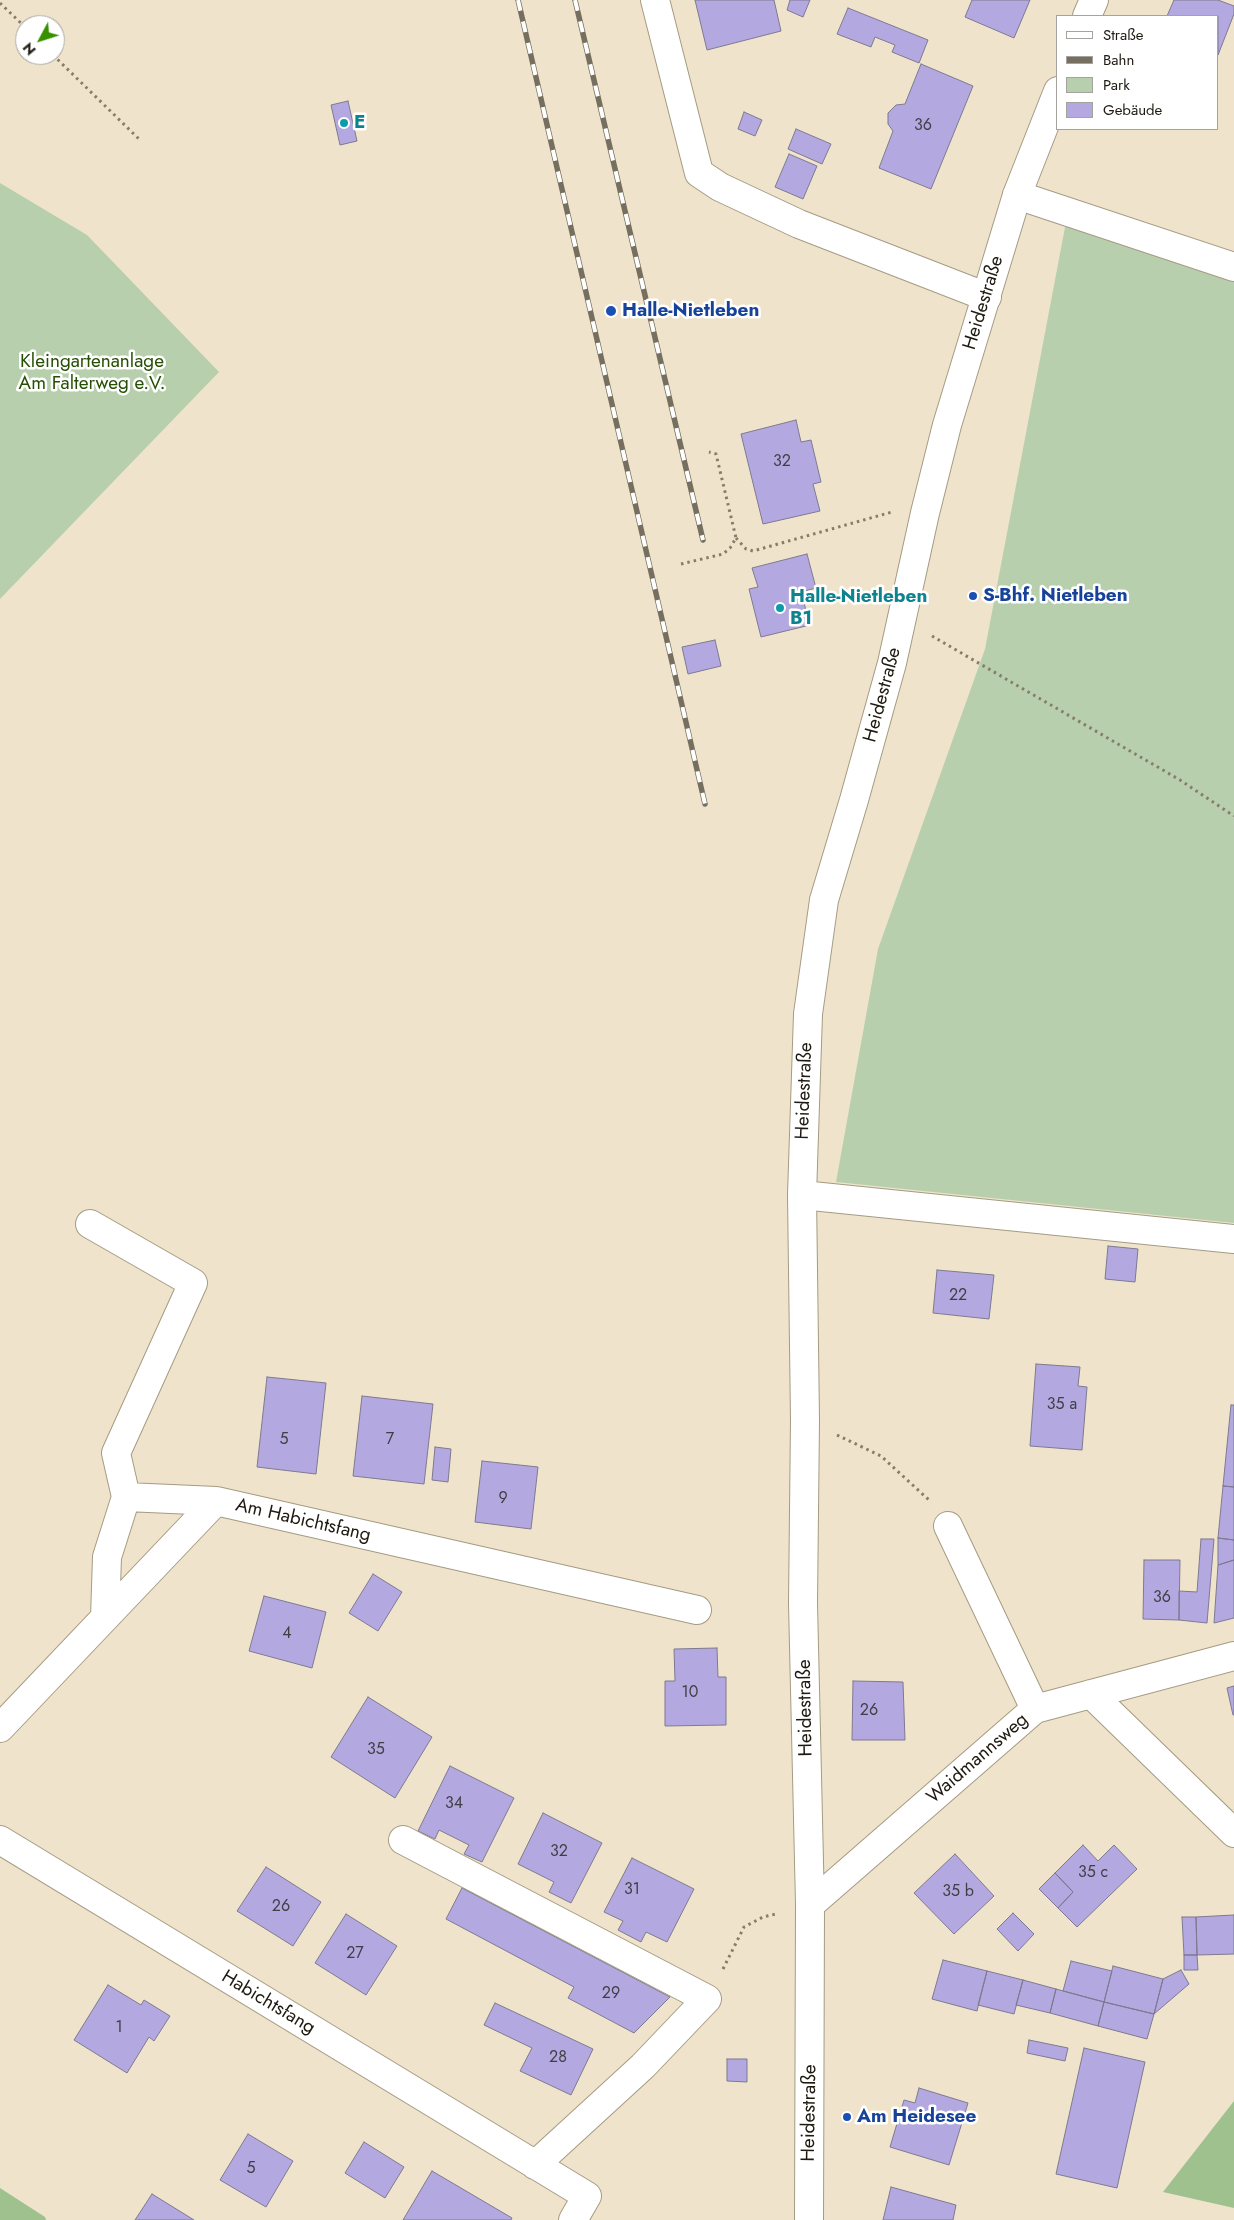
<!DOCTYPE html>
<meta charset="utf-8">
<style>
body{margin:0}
#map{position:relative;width:1234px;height:2220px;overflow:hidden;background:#efe4cb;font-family:Jost,sans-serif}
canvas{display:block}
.legend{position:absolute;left:1056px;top:15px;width:162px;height:115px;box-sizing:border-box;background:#fff;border:1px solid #a5a3a0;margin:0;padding:6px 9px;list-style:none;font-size:15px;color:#1e1a11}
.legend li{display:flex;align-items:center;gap:10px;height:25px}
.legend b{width:25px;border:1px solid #a5a3a0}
.north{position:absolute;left:15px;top:15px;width:50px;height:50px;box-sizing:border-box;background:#fff;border:1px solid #a5a3a0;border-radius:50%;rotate:230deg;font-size:14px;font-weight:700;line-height:20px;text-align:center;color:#1e1a11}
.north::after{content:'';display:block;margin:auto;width:18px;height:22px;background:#379000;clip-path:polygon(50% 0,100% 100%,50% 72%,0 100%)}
</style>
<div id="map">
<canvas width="1234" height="2220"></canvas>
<ul class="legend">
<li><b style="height:6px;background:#fff"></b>Straße</li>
<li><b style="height:6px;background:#766f5f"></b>Bahn</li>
<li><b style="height:14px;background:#b8cfad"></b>Park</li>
<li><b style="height:14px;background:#b3a9e0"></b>Gebäude</li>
</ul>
<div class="north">N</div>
</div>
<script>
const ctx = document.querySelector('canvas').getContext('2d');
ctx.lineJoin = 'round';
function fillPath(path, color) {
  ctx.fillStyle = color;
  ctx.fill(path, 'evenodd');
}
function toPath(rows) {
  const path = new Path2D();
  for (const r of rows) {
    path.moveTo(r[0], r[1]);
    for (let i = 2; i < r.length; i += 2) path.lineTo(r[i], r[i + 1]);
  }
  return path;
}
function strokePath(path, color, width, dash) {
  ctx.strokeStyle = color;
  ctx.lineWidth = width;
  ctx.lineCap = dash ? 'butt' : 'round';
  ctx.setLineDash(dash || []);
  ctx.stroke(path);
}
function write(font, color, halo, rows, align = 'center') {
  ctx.font = font + ' Jost,sans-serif';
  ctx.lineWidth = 5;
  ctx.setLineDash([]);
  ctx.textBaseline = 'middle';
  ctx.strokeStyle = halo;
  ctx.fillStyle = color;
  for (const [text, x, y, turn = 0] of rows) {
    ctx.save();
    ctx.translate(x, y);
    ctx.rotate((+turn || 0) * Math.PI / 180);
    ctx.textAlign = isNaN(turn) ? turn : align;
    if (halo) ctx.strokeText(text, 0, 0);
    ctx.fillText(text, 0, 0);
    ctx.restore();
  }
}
const green = toPath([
 [0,183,87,235,219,372,0,599],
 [1066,222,1234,280,1234,1223,836,1182,878,949,985,649]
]);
const forest = toPath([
 [1234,2101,1234,2208,1163,2192],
 [0,2188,45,2217,46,2220,0,2220]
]);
const building = toPath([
 [695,0,774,0,781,31,707,50,695,0],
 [790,0,810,0,803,17,787,10,790,0],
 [972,0,1030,0,1014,38,965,17,972,0],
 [1174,0,1218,0,1234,6,1234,14,1218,55,1218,16,1167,16,1174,0],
 [848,8,928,40,919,63,892,52,895,45,875,37,871,47,837,34,848,8],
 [921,64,973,86,931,189,879,168,893,131,888,124,888,113,896,105,905,104,921,64],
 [348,101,357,141,340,145,331,105,348,101],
 [744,112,762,120,755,136,738,129,744,112],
 [796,129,831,144,822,164,788,149,796,129],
 [789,154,817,166,803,199,775,187,789,154],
 [796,420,801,442,811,440,821,482,813,484,820,511,763,524,741,434,796,420],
 [807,554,816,588,801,592,810,625,761,637,749,589,758,587,752,568,807,554],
 [715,640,721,666,688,674,682,647,715,640],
 [1108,1246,1138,1249,1135,1282,1105,1279,1108,1246],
 [937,1270,994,1275,989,1319,933,1313,937,1270],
 [1036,1364,1080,1367,1078,1386,1087,1387,1082,1450,1030,1446,1036,1364],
 [267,1377,326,1383,316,1474,257,1467,267,1377],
 [362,1396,433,1404,424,1484,353,1476,362,1396],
 [1231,1405,1234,1405,1234,1487,1223,1486,1231,1405],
 [435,1447,451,1449,448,1482,432,1480,435,1447],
 [482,1461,538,1467,531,1529,475,1522,482,1461],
 [1223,1486,1234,1487,1234,1540,1218,1538,1223,1486],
 [1218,1538,1234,1540,1234,1560,1218,1565,1218,1538],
 [1201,1539,1214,1539,1207,1623,1179,1620,1179,1591,1197,1592,1201,1539],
 [1144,1560,1180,1560,1179,1620,1143,1619,1144,1560],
 [1234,1560,1234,1618,1214,1623,1218,1565,1234,1560],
 [373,1574,402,1592,378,1631,349,1613,373,1574],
 [264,1596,326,1612,312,1668,249,1651,264,1596],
 [717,1648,718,1677,726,1677,726,1725,665,1726,665,1681,675,1681,674,1649,717,1648],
 [853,1681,903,1682,905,1740,852,1740,853,1681],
 [1234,1686,1234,1715,1233,1715,1227,1688,1234,1686],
 [368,1697,432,1737,395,1798,331,1757,368,1697],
 [450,1766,514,1798,482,1862,464,1854,469,1845,439,1830,435,1839,418,1831,450,1766],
 [543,1813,602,1843,571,1903,549,1892,554,1882,518,1864,543,1813],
 [1083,1845,1098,1861,1114,1845,1137,1869,1077,1927,1058,1908,1073,1892,1055,1873,1083,1845],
 [955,1854,994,1896,954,1934,914,1893,955,1854],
 [632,1858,694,1889,667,1942,646,1932,641,1942,618,1930,623,1921,604,1912,632,1858],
 [266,1867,321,1902,293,1946,237,1911,266,1867],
 [1055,1873,1073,1892,1058,1908,1039,1889,1055,1873],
 [462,1888,670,1997,634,2033,568,1998,574,1987,446,1919,462,1888],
 [1013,1913,1034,1934,1018,1951,997,1929,1013,1913],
 [346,1914,397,1946,366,1995,315,1963,346,1914],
 [1234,1915,1234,1954,1197,1955,1196,1917,1234,1915],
 [1182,1917,1196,1917,1197,1955,1184,1955,1182,1917],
 [1184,1955,1197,1955,1198,1970,1184,1970,1184,1955],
 [943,1960,987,1971,977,2011,932,1999,943,1960],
 [1071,1961,1112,1971,1104,2002,1063,1991,1071,1961],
 [1113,1966,1163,1979,1154,2014,1104,2002,1113,1966],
 [1181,1970,1189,1984,1154,2014,1163,1979,1181,1970],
 [987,1971,1023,1980,1014,2014,978,2005,987,1971],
 [1023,1980,1056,1989,1050,2013,1016,2005,1023,1980],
 [108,1985,141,2005,144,2000,170,2016,154,2041,149,2037,127,2073,74,2040,108,1985],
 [1056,1989,1104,2002,1098,2026,1050,2013,1056,1989],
 [1104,2002,1154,2014,1147,2039,1098,2026,1104,2002],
 [495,2003,593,2049,571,2095,520,2071,532,2048,484,2025,495,2003],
 [1029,2040,1068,2048,1065,2061,1027,2053,1029,2040],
 [1084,2048,1145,2062,1117,2188,1056,2174,1084,2048],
 [727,2059,747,2059,747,2082,727,2081,727,2059],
 [919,2088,968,2103,949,2165,890,2147,904,2100,915,2103,919,2088],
 [248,2134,293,2161,266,2207,220,2180,248,2134],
 [364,2142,404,2167,385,2198,345,2173,364,2142],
 [432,2171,512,2218,511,2220,403,2220,432,2171],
 [891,2187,956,2205,953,2220,883,2220,891,2187],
 [152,2194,194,2220,135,2220,152,2194]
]);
const path = toPath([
 [0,3,25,27],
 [53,55,140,140],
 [736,538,746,549,753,551,892,512],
 [681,564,723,554,730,548,736,538,716,454,709,452],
 [932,636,1180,780,1234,816],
 [837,1435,881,1456,929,1500],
 [723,1969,744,1927,763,1917,776,1914]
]);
const minor = toPath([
 [655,0,699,173,720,187,799,224,987,297],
 [1017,195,1234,267],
 [802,1195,1234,1239],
 [90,1224,193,1283,116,1453,126,1497,216,1501],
 [948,1526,1035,1709],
 [105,1617,107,1557,126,1497],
 [1091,1694,1234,1833],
 [0,1728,216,1501,697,1610],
 [0,1840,587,2196,573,2220],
 [403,1840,707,1999,643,2066,535,2165],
 [810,1905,1035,1709,1234,1656]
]);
const major = toPath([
 [1087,16,1094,0],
 [809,2220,810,1905,803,1603,805,1420,802,1195,808,1014,824,900,854,800,892,663,925,513,947,425,1017,195,1058,91]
]);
const rail = toPath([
 [518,0,705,804],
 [575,0,703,540]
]);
const markers = [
 [344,123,5,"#0f9aa8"],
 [611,311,6,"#1a4fb4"],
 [973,596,5,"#1a4fb4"],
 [780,608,5,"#0f9aa8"],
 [847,2117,5,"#1a4fb4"]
];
const numberNames = [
 ["36",923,126],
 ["32",782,462],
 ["22",958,1296],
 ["35 a",1062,1405],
 ["5",284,1440],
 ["7",390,1440],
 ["9",503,1499],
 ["36",1162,1598],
 ["4",287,1634],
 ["10",690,1693],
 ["26",869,1711],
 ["35",376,1750],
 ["34",454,1804],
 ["32",559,1852],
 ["35 c",1093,1873],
 ["31",632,1890],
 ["35 b",958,1892],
 ["26",281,1907],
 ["27",355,1954],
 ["29",611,1994],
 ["1",119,2028],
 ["28",558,2058],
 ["5",251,2169]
];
const cultureNames = [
 ["E",354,123],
 ["Halle-Nietleben",790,597],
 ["B1",790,619]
];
const streetNames = [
 ["Heidestraße",984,303,-73],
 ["Heidestraße",883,695,-75],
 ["Heidestraße",805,1091,-88],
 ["Am Habichtsfang",303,1521,13],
 ["Heidestraße",806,1708,-91],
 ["Waidmannsweg",978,1759,-41],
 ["Habichtsfang",268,2003,31],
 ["Heidestraße",810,2113,-89]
];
const transitNames = [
 ["Halle-Nietleben",622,311],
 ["S-Bhf. Nietleben",983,596],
 ["Am Heidesee",857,2117]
];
const parkNames = [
 ["Kleingartenanlage",92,362],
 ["Am Falterweg e.V.",92,384]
];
fillPath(green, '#b8cfad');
fillPath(forest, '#9fc18e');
fillPath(building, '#b3a9e0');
strokePath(building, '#7d7990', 1);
strokePath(minor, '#a59b83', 30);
strokePath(major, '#a59b83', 30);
strokePath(path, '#847d6c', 3, [2.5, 4]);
strokePath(minor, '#fff', 28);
strokePath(major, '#fff', 28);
strokePath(rail, '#766f5f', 5.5);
strokePath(rail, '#fff', 4, [11]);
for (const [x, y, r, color] of markers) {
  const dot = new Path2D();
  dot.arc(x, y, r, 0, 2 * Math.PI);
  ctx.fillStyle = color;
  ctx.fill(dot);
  strokePath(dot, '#fff', 2);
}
write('16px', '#433e45', null, numberNames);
write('bold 19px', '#0d838f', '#fff', cultureNames, 'left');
write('19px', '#1e1a11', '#fff', streetNames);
write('bold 19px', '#164399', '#fff', transitNames, 'left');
write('19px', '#264f03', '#fff', parkNames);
</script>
